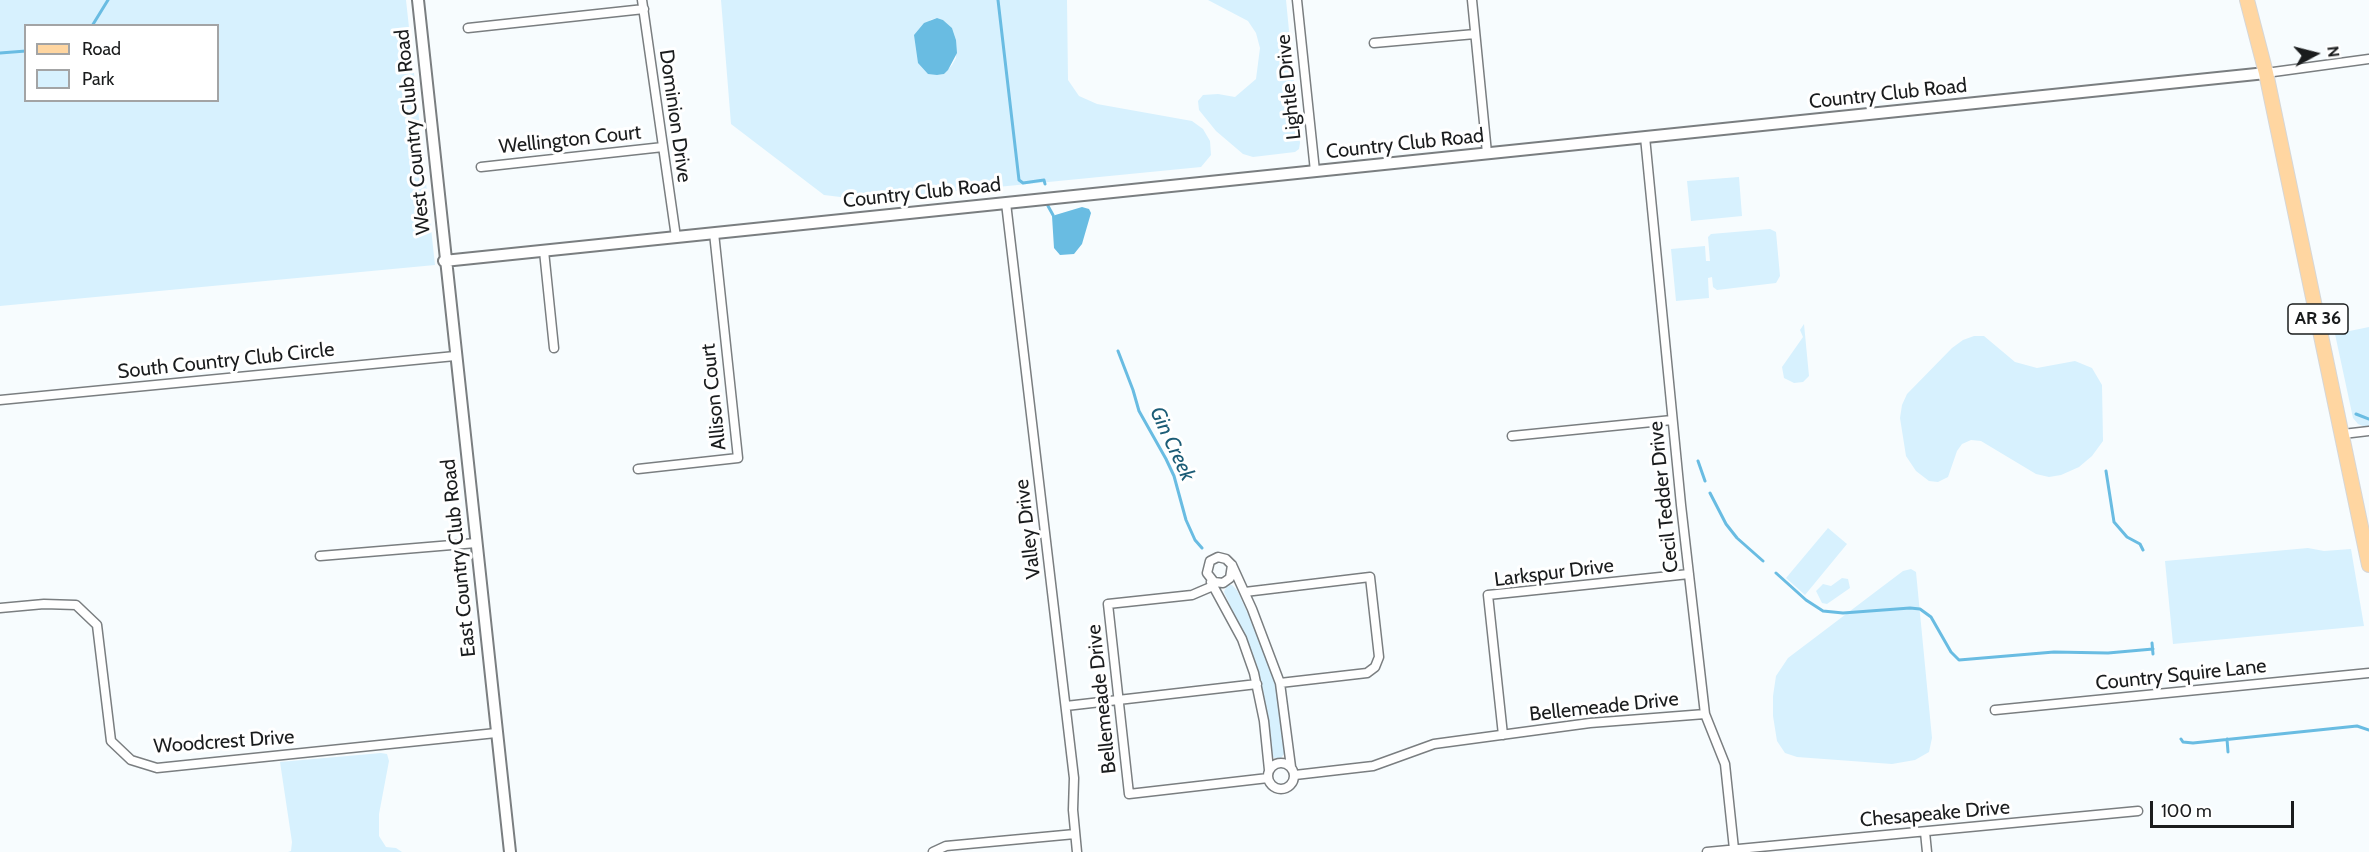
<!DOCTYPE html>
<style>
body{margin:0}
#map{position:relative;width:2369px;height:852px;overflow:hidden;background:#f7fcfe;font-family:Cabin,sans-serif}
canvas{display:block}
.legend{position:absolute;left:24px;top:24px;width:195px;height:78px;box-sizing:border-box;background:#fff;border:2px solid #a3a4a5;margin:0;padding:8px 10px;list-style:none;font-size:18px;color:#1a1c1d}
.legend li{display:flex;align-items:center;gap:12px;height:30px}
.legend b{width:30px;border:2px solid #a3a4a5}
.north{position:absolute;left:2285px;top:24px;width:60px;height:60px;-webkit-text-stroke:4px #fff;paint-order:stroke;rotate:83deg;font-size:16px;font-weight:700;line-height:24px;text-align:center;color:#1a1c1d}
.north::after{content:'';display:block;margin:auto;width:21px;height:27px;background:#1a1c1d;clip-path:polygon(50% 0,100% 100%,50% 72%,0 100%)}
.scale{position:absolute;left:2150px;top:801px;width:144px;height:27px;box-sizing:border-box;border:3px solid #1a1c1d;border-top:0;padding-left:8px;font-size:18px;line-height:21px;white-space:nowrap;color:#1a1c1d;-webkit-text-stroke:4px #fff;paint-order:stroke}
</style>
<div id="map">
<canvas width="2369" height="852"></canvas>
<ul class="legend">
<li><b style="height:8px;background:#ffd6a1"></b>Road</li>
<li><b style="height:16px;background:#d7f1fe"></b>Park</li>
</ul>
<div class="north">N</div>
<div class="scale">100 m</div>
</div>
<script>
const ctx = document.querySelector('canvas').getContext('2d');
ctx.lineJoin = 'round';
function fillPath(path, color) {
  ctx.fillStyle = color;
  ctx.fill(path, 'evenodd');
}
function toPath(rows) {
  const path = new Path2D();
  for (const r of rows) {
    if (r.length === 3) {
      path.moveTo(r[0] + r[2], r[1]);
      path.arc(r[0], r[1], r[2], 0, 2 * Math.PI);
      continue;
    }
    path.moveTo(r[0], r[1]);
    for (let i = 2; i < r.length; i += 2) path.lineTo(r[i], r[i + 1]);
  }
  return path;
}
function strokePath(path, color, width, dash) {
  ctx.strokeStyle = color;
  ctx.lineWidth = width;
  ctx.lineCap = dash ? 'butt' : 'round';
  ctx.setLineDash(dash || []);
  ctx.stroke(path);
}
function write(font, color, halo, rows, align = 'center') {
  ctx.font = font + ' Cabin,sans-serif';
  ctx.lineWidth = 6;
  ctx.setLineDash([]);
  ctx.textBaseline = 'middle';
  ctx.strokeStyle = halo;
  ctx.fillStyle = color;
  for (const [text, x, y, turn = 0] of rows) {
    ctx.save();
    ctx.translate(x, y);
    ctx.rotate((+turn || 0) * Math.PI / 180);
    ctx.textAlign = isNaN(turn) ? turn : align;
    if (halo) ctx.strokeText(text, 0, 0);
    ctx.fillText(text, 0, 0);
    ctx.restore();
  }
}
const green = toPath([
 [0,0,406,0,435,265,0,306],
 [26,26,218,26,218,100,26,100],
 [721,0,1067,0,1068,80,1079,96,1097,104,1192,121,1203,129,1210,141,1211,155,1201,167,865,200,824,195,731,124],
 [937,18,943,20,952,28,956,40,956,58,952,65,944,74,937,75,930,20],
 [1208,0,1286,0,1300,143,1299,149,1295,152,1253,157,1243,154,1216,131,1199,110,1198,101,1203,95,1218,94,1235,97,1256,79,1260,48,1256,33,1248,21],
 [1739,177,1742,216,1691,221,1687,181],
 [1770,229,1776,232,1780,276,1776,283,1717,290,1713,287,1712,277,1708,278,1709,298,1676,301,1671,249,1705,246,1706,261,1710,261,1708,237,1711,234],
 [1804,324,1809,376,1803,382,1794,383,1784,378,1782,367,1803,337,1800,330],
 [2369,327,2369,426,2365,427,2358,424,2353,418,2335,334],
 [1974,336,1984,336,2015,362,2037,368,2075,361,2092,368,2102,385,2103,441,2092,456,2079,467,2061,475,2049,477,2036,474,1981,441,1971,440,1962,444,1957,451,1948,477,1938,482,1929,481,1916,471,1906,456,1900,418,1902,405,1907,394,1952,348,1963,340],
 [1828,528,1847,544,1805,595,1786,578],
 [2308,548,2324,551,2351,549,2364,626,2173,644,2165,561],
 [1911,569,1916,572,1932,738,1929,752,1915,760,1892,764,1797,757,1785,753,1777,741,1773,716,1773,696,1776,676,1788,658,1903,571],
 [1842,578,1848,579,1850,588,1827,604,1822,603,1816,591,1823,584,1831,586],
 [1227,585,1232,585,1237,590,1263,646,1276,687,1285,753,1280,759,1274,758,1272,755,1263,691,1250,650,1224,592],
 [381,753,387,754,389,761,379,814,379,836,386,847,396,848,402,852,288,852,291,851,292,842,280,762]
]);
const water = toPath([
 [937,18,943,20,952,28,956,40,957,53,948,70,944,74,937,75,928,74,918,63,914,35,924,23],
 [1082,207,1089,209,1091,213,1082,244,1074,254,1060,255,1054,248,1052,216]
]);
const stream = toPath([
 [998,0,1019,180,1023,183,1044,180,1045,184],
 [92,26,108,0],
 [0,53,26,51],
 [1048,206,1053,215],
 [1118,351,1133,390,1139,411,1166,459,1174,476,1186,520,1195,540,1202,548],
 [2356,414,2369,419],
 [1698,461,1705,481],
 [2106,471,2114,522,2127,537,2140,544,2143,550],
 [1710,493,1726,524,1737,538,1763,561],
 [1776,573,1806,600,1823,611,1843,613,1910,608,1920,609,1931,617,1951,652,1959,660,2054,652,2108,653,2153,649],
 [2152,643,2153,654],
 [2181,739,2183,742,2193,743,2357,726,2369,730],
 [2227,739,2228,752]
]);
const minor = toPath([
 [642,0,676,237],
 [1297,0,1315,171],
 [1472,0,1487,153],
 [468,28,644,9],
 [1374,43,1475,34],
 [2266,73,2369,59],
 [1645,137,1681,505,1705,714,1725,764,1734,849],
 [481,167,663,147],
 [1006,203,1074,778,1073,810,1077,852],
 [544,251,554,348],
 [0,400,455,356],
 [2343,434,2369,431],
 [1512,436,1672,420],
 [638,469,738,458,714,233],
 [320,556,476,543],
 [1232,565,1230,578,1223,583,1214,582,1207,573,1210,561,1218,557,1226,559,1232,565,1252,609,1280,683,1291,767],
 [1211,582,1242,639,1254,673,1264,721,1269,770],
 [1213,586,1192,595,1108,604,1129,794,1268,778],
 [1245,592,1370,577,1379,657,1375,667,1367,673,1280,683],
 [0,608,44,604,76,605,97,625,111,741,131,760,157,768,496,733],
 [1066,706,1257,684],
 [1995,710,2369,673],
 [1503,735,1488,595,1689,574],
 [1281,776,13],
 [1295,775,1373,766,1434,744,1590,723,1705,714],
 [1925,832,1927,852],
 [933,852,946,846,1075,834],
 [1707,852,2138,811]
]);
const tertiary = toPath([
 [418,0,510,852],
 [444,261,2266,73]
]);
const primary = toPath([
 [2247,0,2266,73,2369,565]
]);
const shields = [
 [2318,319,60]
];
const shieldNames = [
 ["AR 36",2318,319]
];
const streetNames = [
 ["Lightle Drive",1289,87,-96],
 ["Country Club Road",1888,94,-6],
 ["Dominion Drive",675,116,82],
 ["West Country Club Road",413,132,-96],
 ["Wellington Court",570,140,-6],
 ["Country Club Road",1405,144,-6],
 ["Country Club Road",922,193,-6],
 ["South Country Club Circle",226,361,-6],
 ["Allison Court",714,397,-96],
 ["Cecil Tedder Drive",1664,497,-96],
 ["Valley Drive",1028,529,-97],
 ["East Country Club Road",459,558,-96],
 ["Larkspur Drive",1554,573,-7],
 ["Country Squire Lane",2181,675,-6],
 ["Bellemeade Drive",1102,699,-96],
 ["Bellemeade Drive",1604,707,-6],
 ["Woodcrest Drive",224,742,-4],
 ["Chesapeake Drive",1935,814,-5]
];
const waterNames = [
 ["Gin Creek",1172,444,65]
];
fillPath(green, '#d7f1fe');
fillPath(water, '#69bce2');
strokePath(stream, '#69bce2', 3);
strokePath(minor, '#7a7e80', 11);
strokePath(tertiary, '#7a7e80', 14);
strokePath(primary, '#d6d6d6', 16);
strokePath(minor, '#fff', 8);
strokePath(tertiary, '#fff', 10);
strokePath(primary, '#ffd6a1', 14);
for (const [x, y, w] of shields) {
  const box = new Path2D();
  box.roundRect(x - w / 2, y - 15, w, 30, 4.5);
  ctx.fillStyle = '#fff';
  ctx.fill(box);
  strokePath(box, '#1a1c1d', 1.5);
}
write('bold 18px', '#1a1c1d', null, shieldNames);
write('20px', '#1a1c1d', '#fff', streetNames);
write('italic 21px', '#1b5c76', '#fff', waterNames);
</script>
